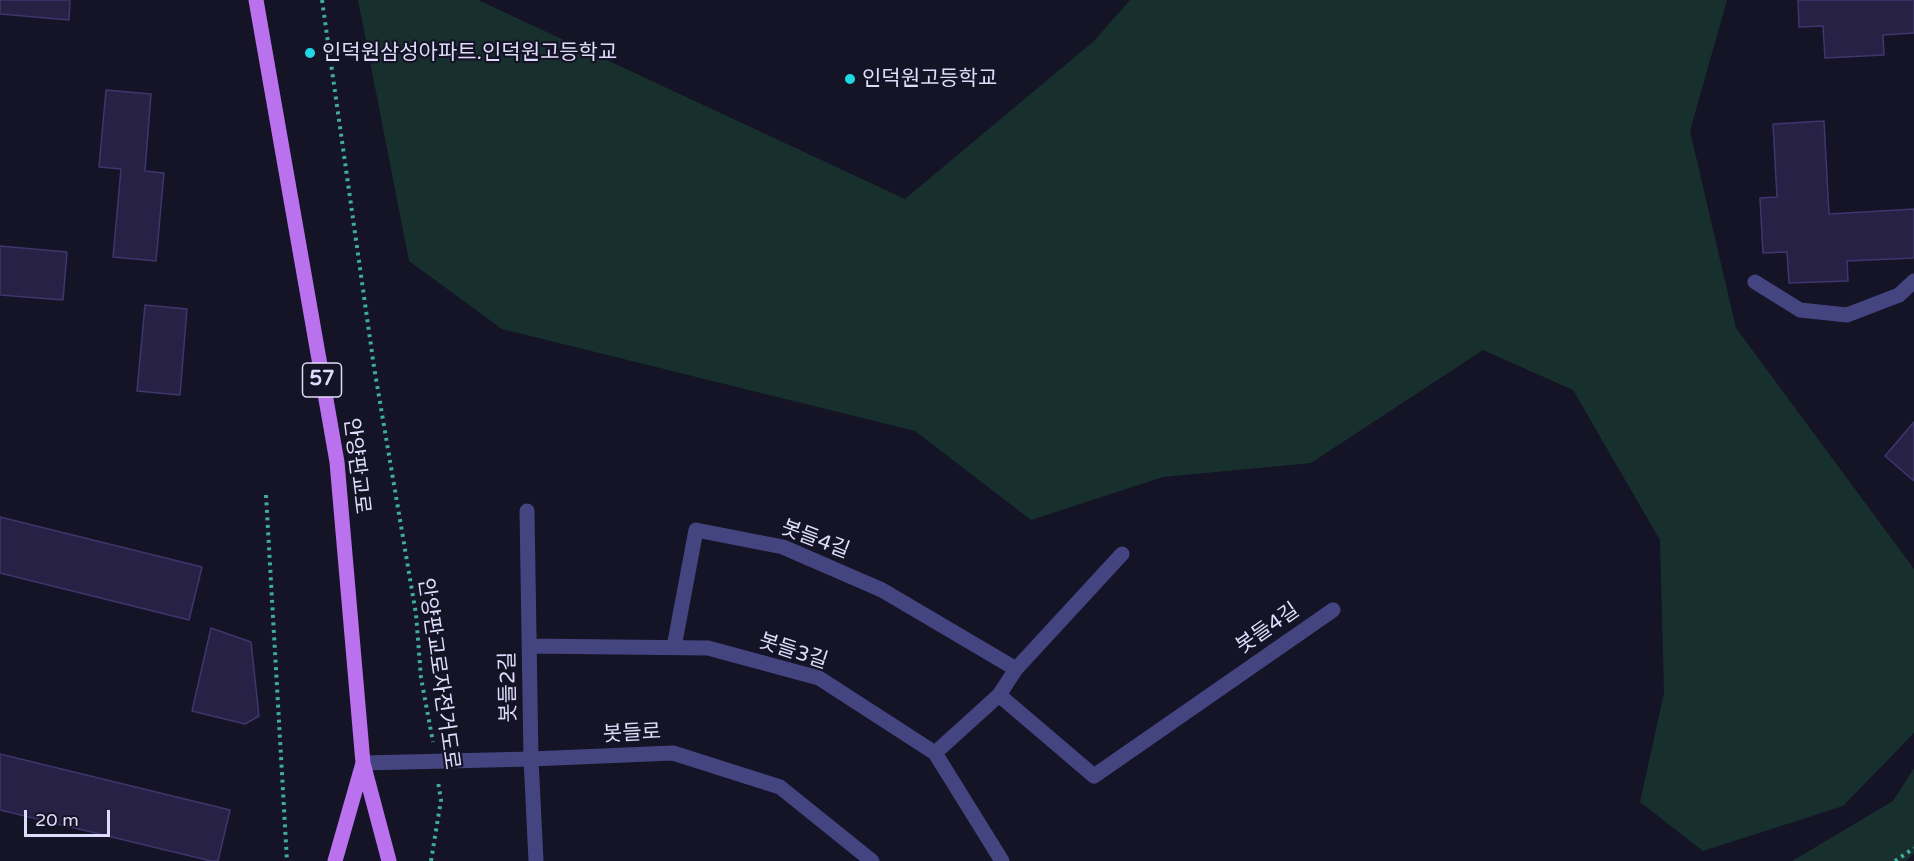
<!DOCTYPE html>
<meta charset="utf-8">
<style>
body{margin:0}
#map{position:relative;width:1914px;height:861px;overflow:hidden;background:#151326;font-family:"Varela Round",sans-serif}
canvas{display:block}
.scale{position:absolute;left:24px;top:810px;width:86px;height:27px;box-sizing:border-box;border:3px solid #dfdcfb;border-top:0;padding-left:8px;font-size:18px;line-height:21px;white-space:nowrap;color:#dfdcfb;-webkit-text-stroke:4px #151326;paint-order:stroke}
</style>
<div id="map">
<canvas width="1914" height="861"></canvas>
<div class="scale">20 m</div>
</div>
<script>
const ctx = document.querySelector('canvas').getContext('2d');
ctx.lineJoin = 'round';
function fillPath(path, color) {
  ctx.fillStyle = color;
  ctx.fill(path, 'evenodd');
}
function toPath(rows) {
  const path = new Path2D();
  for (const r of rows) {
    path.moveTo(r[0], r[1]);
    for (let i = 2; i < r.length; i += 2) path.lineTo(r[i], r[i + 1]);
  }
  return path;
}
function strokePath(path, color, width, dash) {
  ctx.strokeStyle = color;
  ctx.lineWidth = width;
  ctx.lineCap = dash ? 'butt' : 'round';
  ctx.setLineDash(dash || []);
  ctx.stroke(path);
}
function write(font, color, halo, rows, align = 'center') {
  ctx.font = font + ' "Varela Round","Noto Sans KR",sans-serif';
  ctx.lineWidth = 4.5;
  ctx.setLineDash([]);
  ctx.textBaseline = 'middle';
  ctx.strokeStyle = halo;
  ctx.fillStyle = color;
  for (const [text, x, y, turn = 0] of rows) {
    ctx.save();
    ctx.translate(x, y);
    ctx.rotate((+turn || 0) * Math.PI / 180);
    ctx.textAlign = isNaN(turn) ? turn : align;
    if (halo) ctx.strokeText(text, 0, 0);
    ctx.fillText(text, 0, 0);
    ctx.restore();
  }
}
const green = toPath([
 [358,0,478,0,905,199,1094,41,1130,0,1727,0,1690,131,1736,328,1914,569,1914,733,1843,806,1703,851,1640,802,1664,693,1660,540,1573,390,1483,350,1311,463,1163,477,1031,520,915,431,502,329,409,261],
 [1914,768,1914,853,1906,861,1792,861,1893,801]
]);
const building = toPath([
 [0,0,70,0,69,20,0,14,0,0],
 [1798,0,1914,0,1914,33,1883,35,1884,55,1825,58,1823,26,1799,27,1798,0],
 [106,90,151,94,145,171,164,173,156,261,113,257,121,169,99,167,106,90],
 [1824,121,1829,214,1914,209,1914,258,1847,261,1848,281,1789,283,1787,252,1763,253,1760,198,1777,197,1773,124,1824,121],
 [0,246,67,252,63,300,0,295,0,246],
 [145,305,187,309,180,395,137,391,145,305],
 [1914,422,1914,481,1885,456,1914,422],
 [0,517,202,567,189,620,0,573,0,517],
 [211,628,251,642,259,716,245,724,192,711,211,628],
 [0,754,230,810,218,861,211,861,0,810,0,754]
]);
const path = toPath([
 [322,0,374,367,416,614,421,678,433,742],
 [266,495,287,861],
 [431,861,441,800,438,782],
 [1895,861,1914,848]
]);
const minor = toPath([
 [1755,282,1800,310,1847,315,1899,295,1914,281],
 [527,511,531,759,536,861],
 [529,646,708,648,819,678,935,753,1002,861],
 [674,647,696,530,783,547,882,590,1016,669],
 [999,695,1094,776,1333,610],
 [935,753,999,695,1016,669,1122,554],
 [363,763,531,759,673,753,780,787,872,861]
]);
const major = toPath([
 [256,0,337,462,363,763,389,861],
 [335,861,363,763]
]);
const markers = [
 [310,53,6,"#1fd8e4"],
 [850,79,6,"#1fd8e4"]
];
const shields = [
 [322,380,39]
];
const shieldNames = [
 ["57",322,380]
];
const poiNames = [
 ["인덕원삼성아파트.인덕원고등학교",322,53],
 ["인덕원고등학교",862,79]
];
const streetNames = [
 ["안양판교로",356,466,83],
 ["봇들4길",815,540,21],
 ["봇들4길",1268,629,-35],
 ["봇들3길",793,652,18],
 ["안양판교로자전거도로",438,674,82],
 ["봇들2길",509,687,-91],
 ["봇들로",632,734,-3]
];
fillPath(green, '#17302e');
fillPath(building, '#272145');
strokePath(building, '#3f366e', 1.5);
strokePath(path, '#3faca1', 4, [3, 4.5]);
strokePath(minor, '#444480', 15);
strokePath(major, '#ba71ee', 15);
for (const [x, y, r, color] of markers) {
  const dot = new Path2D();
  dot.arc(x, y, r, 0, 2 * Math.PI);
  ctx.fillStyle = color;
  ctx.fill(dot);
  strokePath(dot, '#151326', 2);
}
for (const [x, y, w] of shields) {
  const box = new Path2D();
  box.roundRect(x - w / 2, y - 17, w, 34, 4.5);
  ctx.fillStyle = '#151326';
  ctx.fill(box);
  strokePath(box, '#dfdcfb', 1.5);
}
write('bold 20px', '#dfdcfb', null, shieldNames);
write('21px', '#dfdcfb', '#151326', poiNames, 'left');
write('21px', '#dfdcfb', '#151326', streetNames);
</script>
